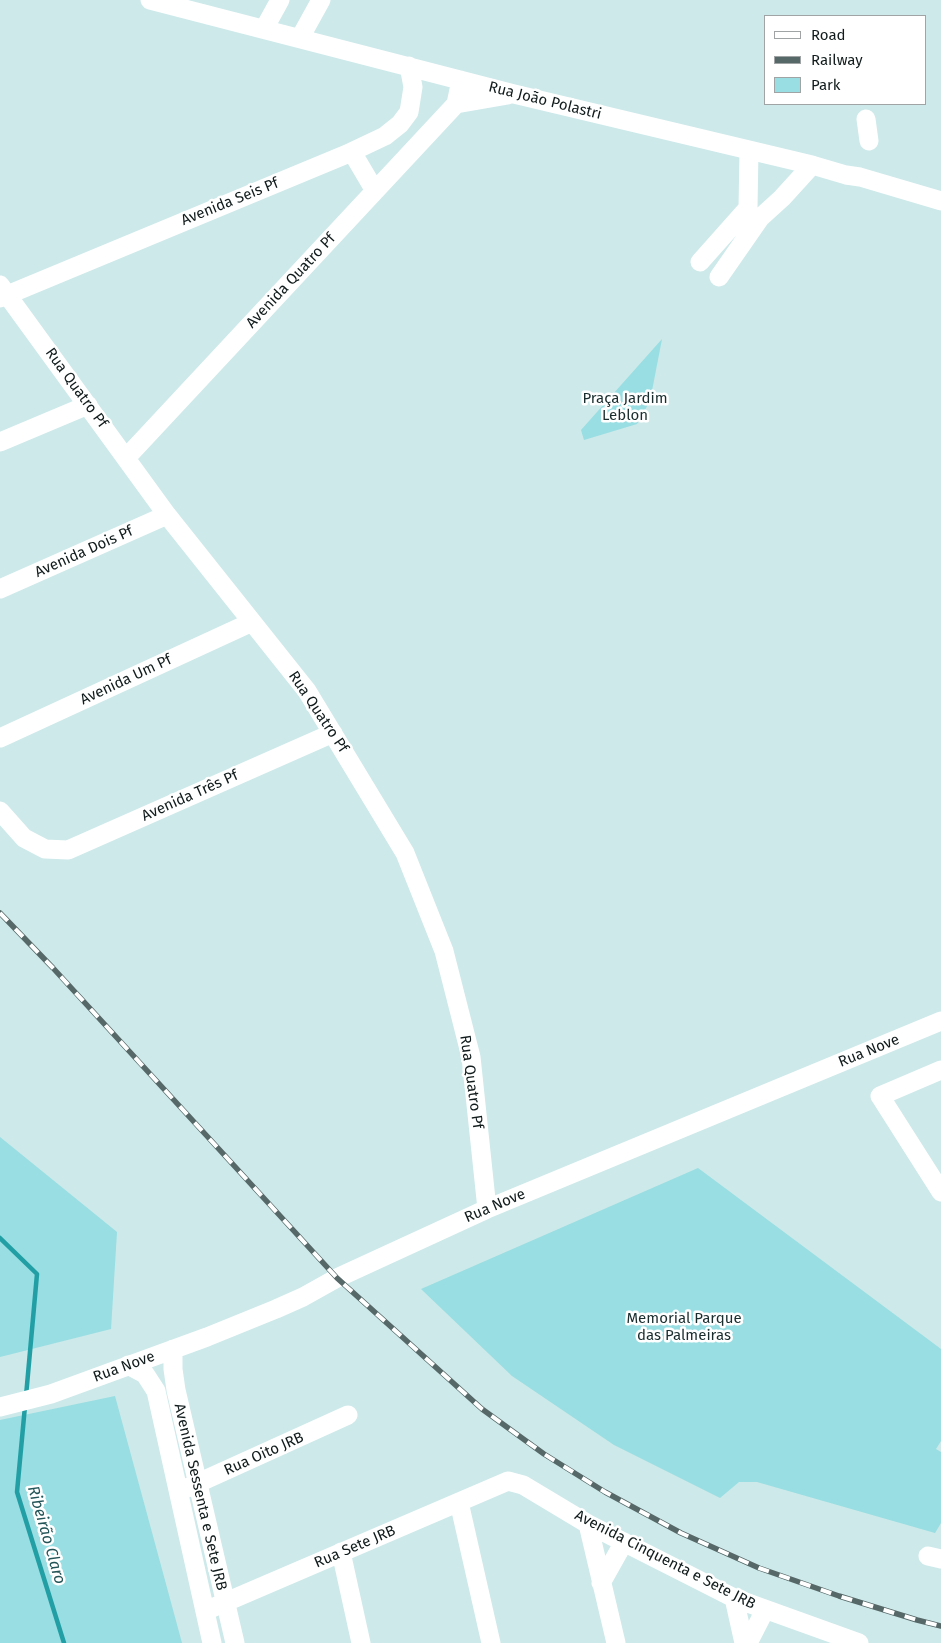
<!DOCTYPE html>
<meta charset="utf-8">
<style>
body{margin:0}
#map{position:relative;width:941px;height:1643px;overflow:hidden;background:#cde9ea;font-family:"Fira Sans",sans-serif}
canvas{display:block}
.legend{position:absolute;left:764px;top:15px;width:162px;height:90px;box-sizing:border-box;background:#fff;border:1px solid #a0a4a4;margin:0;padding:6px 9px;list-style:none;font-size:15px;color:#111b1b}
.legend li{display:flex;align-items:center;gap:10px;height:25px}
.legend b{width:25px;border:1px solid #a0a4a4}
</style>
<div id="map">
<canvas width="941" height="1643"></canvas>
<ul class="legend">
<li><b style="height:6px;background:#fff"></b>Road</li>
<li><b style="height:6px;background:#576868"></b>Railway</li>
<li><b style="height:14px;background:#98dee2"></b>Park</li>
</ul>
</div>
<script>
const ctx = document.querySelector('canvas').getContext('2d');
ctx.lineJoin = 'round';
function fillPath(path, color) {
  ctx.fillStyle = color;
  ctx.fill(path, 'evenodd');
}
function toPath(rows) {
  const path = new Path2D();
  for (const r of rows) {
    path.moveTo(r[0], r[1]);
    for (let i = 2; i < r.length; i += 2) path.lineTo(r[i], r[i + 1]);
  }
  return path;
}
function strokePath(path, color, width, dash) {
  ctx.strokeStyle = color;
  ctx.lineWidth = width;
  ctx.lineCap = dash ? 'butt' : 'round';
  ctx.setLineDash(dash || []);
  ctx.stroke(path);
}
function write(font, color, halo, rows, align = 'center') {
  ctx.font = font + ' "Fira Sans",sans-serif';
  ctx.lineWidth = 5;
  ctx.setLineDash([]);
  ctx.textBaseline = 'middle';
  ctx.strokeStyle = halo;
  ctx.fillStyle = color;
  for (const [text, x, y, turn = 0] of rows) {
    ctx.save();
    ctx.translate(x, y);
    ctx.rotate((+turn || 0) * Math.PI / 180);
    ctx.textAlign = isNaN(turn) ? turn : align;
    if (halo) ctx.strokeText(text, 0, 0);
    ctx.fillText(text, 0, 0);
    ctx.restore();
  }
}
const green = toPath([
 [662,339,650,401,637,424,584,440,581,430],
 [0,1137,117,1232,111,1329,0,1357],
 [698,1168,941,1349,941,1441,936,1449,941,1452,941,1523,935,1533,757,1482,739,1482,720,1498,614,1445,512,1376,421,1289],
 [115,1396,182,1643,0,1643,0,1420]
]);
const stream = toPath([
 [0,1238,37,1274,26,1396],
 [25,1406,17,1492,64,1643]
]);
const minor = toPath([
 [150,0,514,94,812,165,846,175,860,177,941,201],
 [264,29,280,0],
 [300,38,321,0],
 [456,104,508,95],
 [866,119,869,141],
 [352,152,375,191],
 [700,262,748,208,749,151],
 [719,277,760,218,782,198,812,165],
 [0,285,167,515,307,691,405,853,444,951,471,1057,487,1209],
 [0,298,347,154,385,136,400,124,409,112,413,87,409,66],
 [0,442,88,405],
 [126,458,456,104,461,80],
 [0,589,167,515],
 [0,738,252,622],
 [0,811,24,838,45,849,68,850,333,733],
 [941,1070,880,1096,941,1192],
 [173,1349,173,1369,176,1390,235,1643],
 [128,1365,145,1374,156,1391,212,1643],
 [0,1407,51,1394,207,1337,276,1309,303,1297,337,1278,487,1209,941,1021],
 [187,1488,348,1415],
 [459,1502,491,1643],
 [588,1524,616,1643],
 [341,1552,361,1643],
 [928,1556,941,1559],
 [601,1583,624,1542],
 [734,1598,744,1643],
 [205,1611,508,1481,523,1485,588,1524,734,1598,859,1643],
 [748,1643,765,1610]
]);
const rail = toPath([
 [0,913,53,968,337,1278,482,1409,544,1454,605,1492,681,1533,759,1568,839,1596,917,1620,941,1626]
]);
const streetNames = [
 ["Rua João Polastri",545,101,14],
 ["Avenida Seis Pf",230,202,-22],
 ["Avenida Quatro Pf",291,281,-47],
 ["Rua Quatro Pf",76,388,54],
 ["Avenida Dois Pf",84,552,-24],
 ["Avenida Um Pf",126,680,-25],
 ["Rua Quatro Pf",318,712,56],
 ["Avenida Três Pf",190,796,-24],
 ["Rua Nove",869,1051,-22],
 ["Rua Quatro Pf",471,1082,82],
 ["Rua Nove",495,1206,-23],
 ["Rua Nove",124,1367,-20],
 ["Rua Oito JRB",264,1454,-24],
 ["Avenida Sessenta e Sete JRB",200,1497,77],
 ["Rua Sete JRB",355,1547,-23],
 ["Avenida Cinquenta e Sete JRB",665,1560,27]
];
const parkNames = [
 ["Praça Jardim",625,399],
 ["Leblon",625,416],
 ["Memorial Parque",684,1319],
 ["das Palmeiras",684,1336]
];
const waterNames = [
 ["Ribeirão Claro",46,1535,74]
];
fillPath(green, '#98dee2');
strokePath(stream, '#229fa4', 4.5);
strokePath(minor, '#fff', 19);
strokePath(rail, '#576868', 5.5);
strokePath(rail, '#fff', 4, [11]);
write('15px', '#111b1b', '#fff', streetNames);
write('15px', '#192d2e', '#fff', parkNames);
write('italic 16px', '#235457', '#fff', waterNames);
</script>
